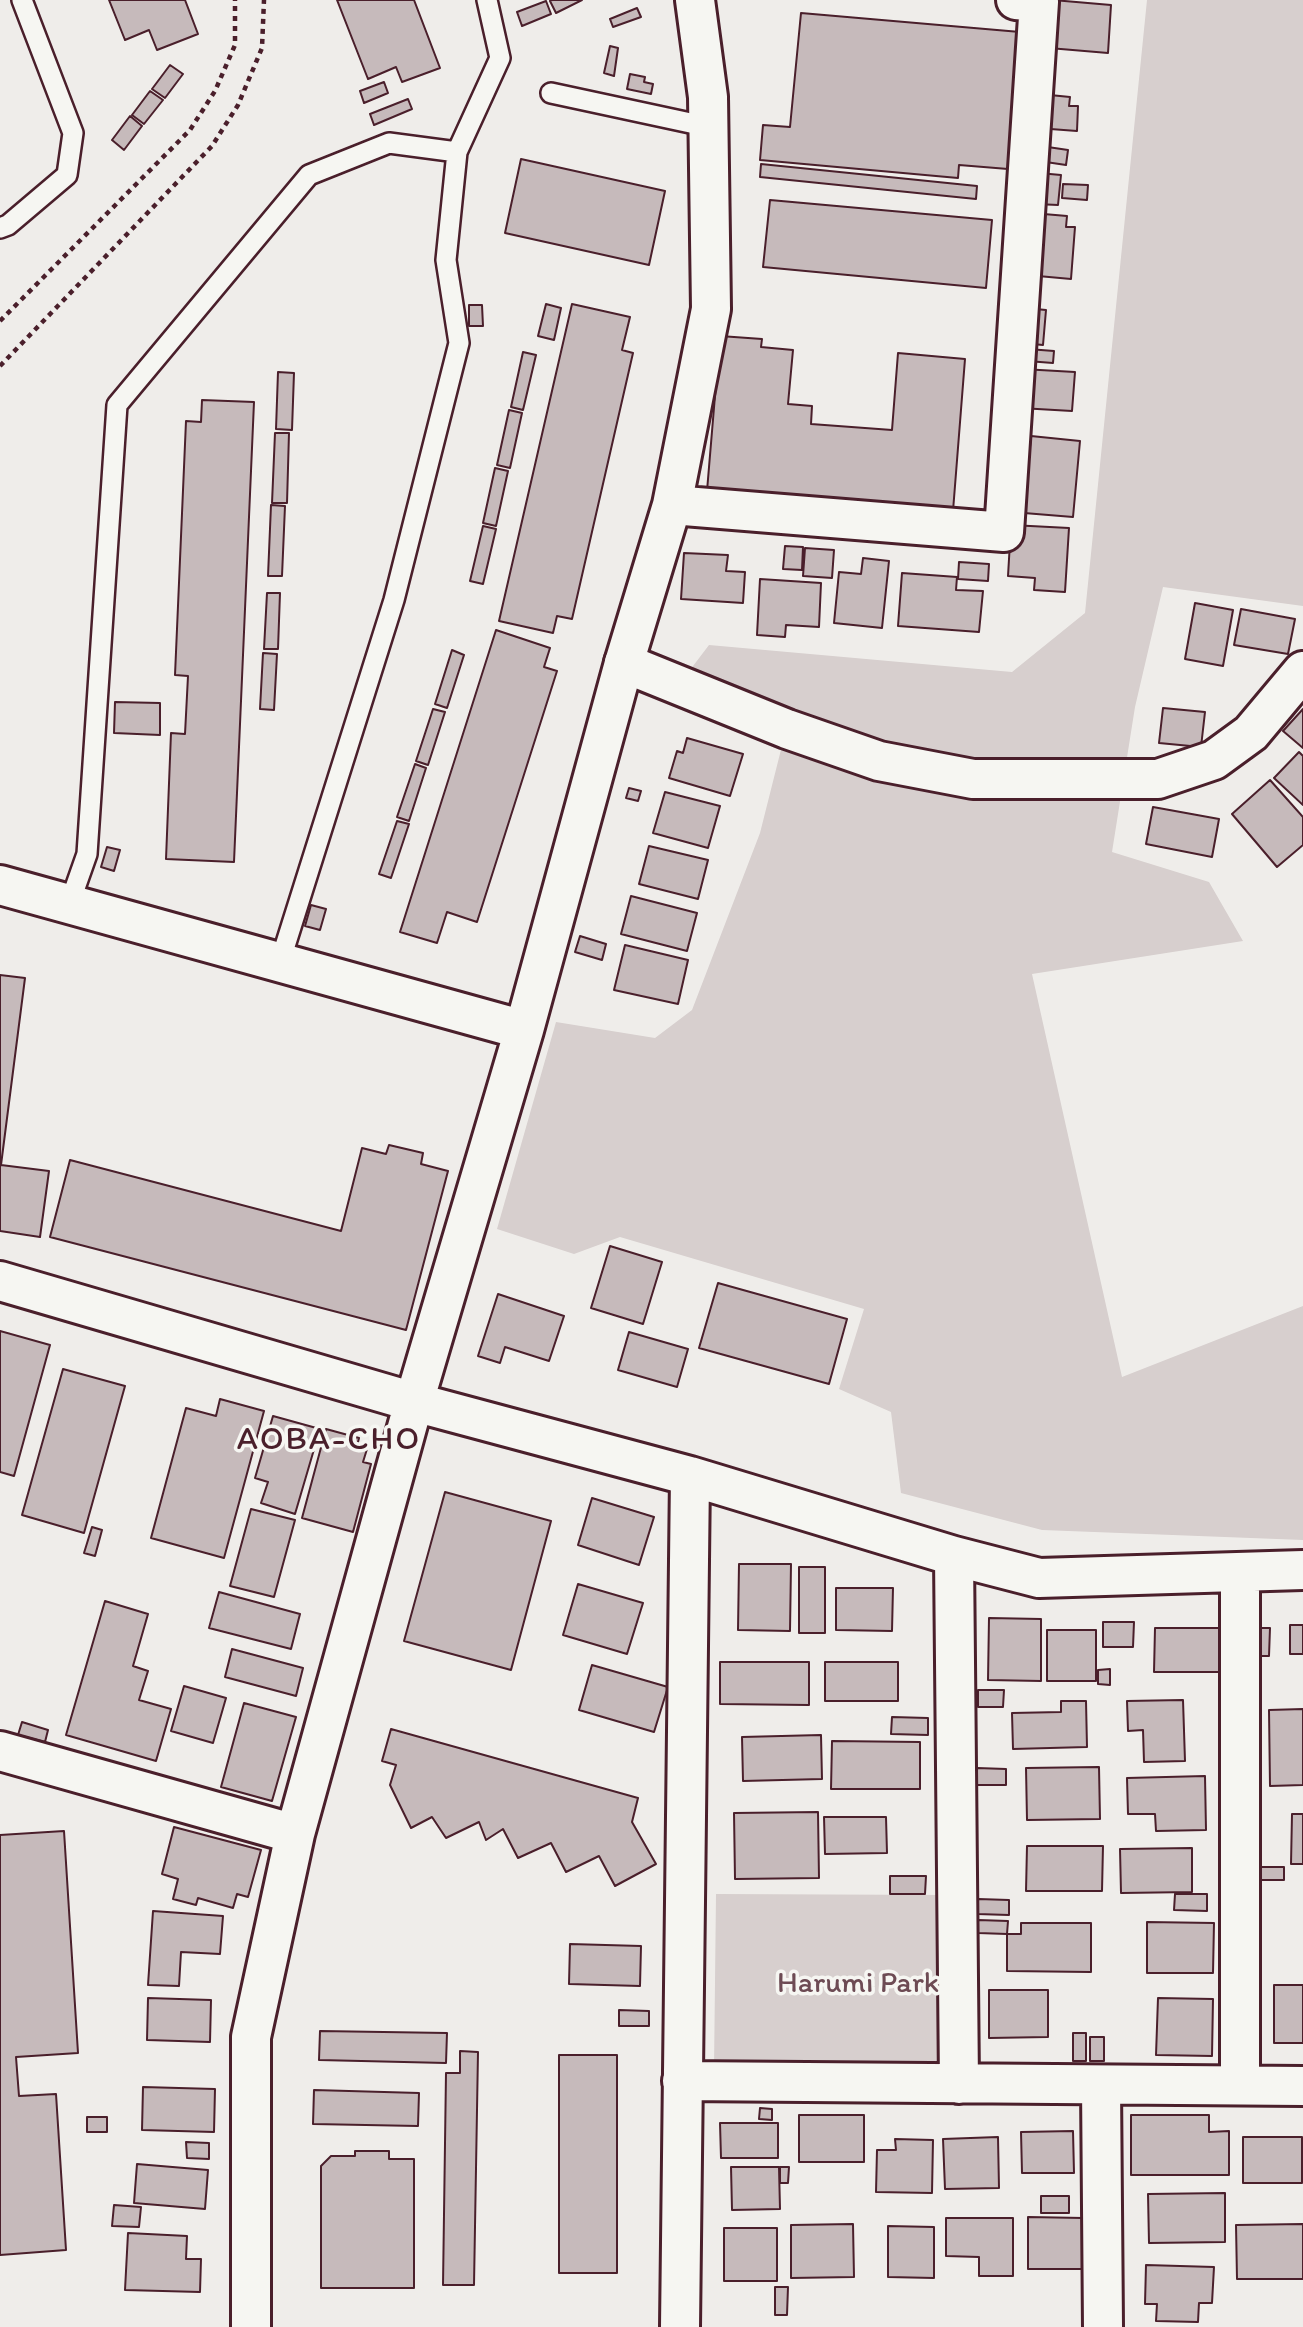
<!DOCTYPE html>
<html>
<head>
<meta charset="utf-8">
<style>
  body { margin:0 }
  canvas { display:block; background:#efedea }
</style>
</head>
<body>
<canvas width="1303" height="2327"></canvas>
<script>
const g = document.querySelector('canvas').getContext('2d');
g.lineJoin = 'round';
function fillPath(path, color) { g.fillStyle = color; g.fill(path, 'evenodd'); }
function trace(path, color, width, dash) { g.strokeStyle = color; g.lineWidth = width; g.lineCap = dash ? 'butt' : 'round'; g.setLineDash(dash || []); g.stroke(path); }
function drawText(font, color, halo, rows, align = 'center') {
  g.font = font + ' Itim,sans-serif'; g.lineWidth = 7; g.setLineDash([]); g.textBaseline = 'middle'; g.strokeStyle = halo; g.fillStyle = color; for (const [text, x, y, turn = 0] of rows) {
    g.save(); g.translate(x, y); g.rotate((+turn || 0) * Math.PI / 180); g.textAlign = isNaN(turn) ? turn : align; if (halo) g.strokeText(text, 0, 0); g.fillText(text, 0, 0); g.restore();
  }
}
const green = new Path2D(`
  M1147,0H1303V606L1163,587L1135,707L1112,852L1209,882L1243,941L1032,974L1122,1377L1303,1306V1540L1042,1530L901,1493L891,1412L839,1389L864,1309L620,1237L574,1254L497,1229L556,1022L655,1038L692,1010L760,833L791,710L690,670L709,645L1012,672L1085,613Z
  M716,1894L949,1895L952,2075L714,2069Z`);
const building = new Path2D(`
  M109,0H185L198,34L157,50L149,30L125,40Z
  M337,0H414L440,68L402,82L396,67L368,79Z
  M582,0L556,13L550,1L552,0Z
  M1053,0L1111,5L1108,53L1049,48Z
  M546,1L551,14L522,26L517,12Z
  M637,8L641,17L613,27L610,19Z
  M801,13L1020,32L1008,169L959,165L958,178L760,160L763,125L790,127Z
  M610,46L618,48L614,76L604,73Z
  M170,65L183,74L165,98L152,89Z
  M630,74L645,77L644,82L653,84L651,94L627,89Z
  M384,82L388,93L364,103L360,91Z
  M150,91L163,100L144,124L132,115Z
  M1050,95L1070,97L1069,106H1078L1077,131L1037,128Z
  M408,99L412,109L374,125L370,114Z
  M130,116L142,126L124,150L112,140Z
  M1041,146L1068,150L1066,165L1039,161Z
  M521,159L665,191L649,265L505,233Z
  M761,164L977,186L976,199L760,177Z
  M1039,173L1061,175L1058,205L1036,204Z
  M1063,184L1088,185L1087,200L1062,198Z
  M770,200L992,220L986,288L763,267Z
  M1032,213L1067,216L1066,227H1075L1071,279L1027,275Z
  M546,304L561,308L554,340L538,336Z
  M572,304L630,317L622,350L633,353L572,619L557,616L553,633L499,621Z
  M469,305H482L483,326H469Z
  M1025,308L1046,310L1043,345L1022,343Z
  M720,336L762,339L761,347L793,350L788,404L812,406L811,424L892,430L898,353L965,359L953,511L707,491Z
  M1028,349L1054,351L1053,363L1027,361Z
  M523,352L536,355L523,410L511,407Z
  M1022,369L1075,372L1072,411L1020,408Z
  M278,372L294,373L292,430L276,429Z
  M202,400L254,402L234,862L166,859L171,733L185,734L188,676L175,675L186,421L201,422Z
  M509,410L522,413L510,468L497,465Z
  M275,433H289L287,503H272Z
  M1031,436L1080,441L1073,517L1024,513Z
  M495,468L508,471L496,526L483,523Z
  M271,505L285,506L282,576H268Z
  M1011,525L1069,528L1065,592L1034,590L1035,578L1008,576Z
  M483,526L496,529L483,584L470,581Z
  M785,546L803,547L802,570L783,569Z
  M805,548L834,550L832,578L803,576Z
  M684,553L728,555L726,571L745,572L743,603L681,599Z
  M863,558L889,561L882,628L834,623L839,572L861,574Z
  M959,562L989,564L988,581L958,579Z
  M902,573L957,577L956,590L983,591L979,632L898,626Z
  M760,579L821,583L819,627L786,625L785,637L757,635Z
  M267,593H280L278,649H264Z
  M1195,603L1233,610L1223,666L1185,659Z
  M1241,609L1295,619L1288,654L1234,645Z
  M496,630L550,648L544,667L557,671L477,922L447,912L437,943L400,932Z
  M452,650L464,655L447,708L435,704Z
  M263,653L277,654L274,710L260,709Z
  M115,702L160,703V735L114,733Z
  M1163,708L1205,712L1201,747L1159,743Z
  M433,709L445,712L428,765L416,761Z
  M1303,709V748L1283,731Z
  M687,738L743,754L730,796L669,778L677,751L683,753Z
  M1299,752L1303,756V805L1274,778Z
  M415,764L426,768L409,821L397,817Z
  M1270,780L1303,817V845L1277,867L1232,814Z
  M629,788L641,791L638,801L626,798Z
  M665,792L720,806L708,848L653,833Z
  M1153,807L1219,819L1212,857L1146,844Z
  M397,821L409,824L391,878L379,874Z
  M649,846L708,860L698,899L639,884Z
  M107,847L120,850L114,871L101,867Z
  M631,896L697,913L687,951L621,934Z
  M311,905L326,909L320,930L305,926Z
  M580,936L606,944L602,960L575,952Z
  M625,945L688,960L678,1004L614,990Z
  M0,975L25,978L1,1165L49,1171L40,1237L0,1231Z
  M389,1145L423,1153L421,1164L448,1171L406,1330L50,1237L70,1160L341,1231L362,1148L386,1154Z
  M610,1246L662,1262L643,1324L591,1308Z
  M718,1283L847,1319L829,1384L699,1348Z
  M498,1294L564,1316L549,1361L505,1347L500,1363L478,1356Z
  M0,1331L50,1345L14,1476L0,1472Z
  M629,1332L688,1349L677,1387L618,1370Z
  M63,1369L125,1386L84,1533L22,1515Z
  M220,1399L264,1411L224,1558L151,1538L186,1408L216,1416Z
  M273,1416L320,1429L295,1514L261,1503L268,1482L255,1478Z
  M326,1429L359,1438L357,1446L367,1449L363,1462L371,1464L353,1532L302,1518Z
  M445,1492L551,1521L511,1670L404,1641Z
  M592,1498L654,1517L639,1565L578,1545Z
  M251,1509L295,1520L274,1597L230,1586Z
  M92,1527L102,1530L95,1556L84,1553Z
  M739,1564H791L790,1631L738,1630Z
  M799,1567H825V1633H799Z
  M578,1584L643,1603L627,1654L563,1635Z
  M836,1588H893L892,1631L836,1630Z
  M219,1592L300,1614L291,1649L209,1628Z
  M105,1601L148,1614L133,1666L148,1671L139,1700L171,1709L156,1761L66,1735Z
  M989,1618L1041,1619V1681L988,1680Z
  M1103,1622H1134L1133,1647H1103Z
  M1290,1625H1303V1654H1290Z
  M1155,1628H1220V1672H1154Z
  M1260,1628H1270L1269,1656H1259Z
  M1047,1630H1096V1681H1047Z
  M232,1649L303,1668L296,1696L225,1677Z
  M720,1662H809V1705L720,1704Z
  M825,1662H898V1701H825Z
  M592,1665L668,1687L654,1732L579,1710Z
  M1110,1669V1685L1098,1684V1670Z
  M184,1686L226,1698L213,1743L171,1731Z
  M978,1690H1004L1003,1707H978Z
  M1183,1700L1185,1761L1144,1762L1143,1730L1128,1731L1127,1701Z
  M1061,1701H1086L1087,1747L1013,1749L1012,1713L1061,1712Z
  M244,1703L296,1717L272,1801L221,1787Z
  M1303,1709V1785L1270,1786L1269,1710Z
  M892,1717L928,1718V1735L891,1734Z
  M22,1722L48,1730L45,1742L18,1735Z
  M391,1729L638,1798L632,1822L656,1864L615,1886L599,1856L566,1872L551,1843L518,1858L503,1829L486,1840L479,1822L446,1838L432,1817L411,1828L390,1785L396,1765L382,1761Z
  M821,1735L822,1779L743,1781L742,1737Z
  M832,1741L920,1742V1789H831Z
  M1099,1767L1100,1819L1027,1820L1026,1768Z
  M977,1768L1006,1769V1785H977Z
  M1205,1776L1206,1830L1156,1831L1155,1814H1128L1127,1778Z
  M818,1812L819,1878L735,1879L734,1813Z
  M1292,1814H1303V1864H1291Z
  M824,1817H886L887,1853L825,1854Z
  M174,1827L261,1850L248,1897L237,1894L233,1908L198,1898L196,1905L173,1899L178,1879L162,1874Z
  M64,1831L78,2053L16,2057L19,2096L56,2094L66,2250L0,2255V1835Z
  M1027,1846H1103L1102,1891H1026Z
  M1192,1848V1892L1121,1893L1120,1849Z
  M1258,1867H1284V1880H1258Z
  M890,1876H926L925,1894H890Z
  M1175,1894H1207V1911L1174,1910Z
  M978,1899L1009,1900V1915L977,1914Z
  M153,1911L223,1916L220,1954L181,1952L179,1986L148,1985Z
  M978,1920L1008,1921L1007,1934L978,1933Z
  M1147,1922L1214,1923L1213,1973H1147Z
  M1021,1923H1091V1972L1007,1971V1934H1021Z
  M570,1944L641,1946L640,1986L569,1984Z
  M1274,1985H1303V2043H1274Z
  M989,1990H1048V2037L989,2038Z
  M148,1998L211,2000L210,2042L147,2040Z
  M1158,1998L1213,1999L1212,2056L1156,2055Z
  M619,2010L649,2011V2026H619Z
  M320,2031L447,2033L446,2063L319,2060Z
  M1073,2033H1086V2061H1073Z
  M1090,2037H1104V2061H1090Z
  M460,2051L478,2052L474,2285H443L446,2073H460Z
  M559,2055H617V2273H559Z
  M143,2087L215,2089L214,2132L142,2130Z
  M314,2090L419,2093L418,2126L313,2124Z
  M760,2108L772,2109V2120L759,2119Z
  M799,2115H864V2162H799Z
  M1131,2115H1209V2132L1229,2131V2175H1131Z
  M87,2117H107V2132H87Z
  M720,2123H778V2158H721Z
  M1073,2131L1074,2173H1022L1021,2132Z
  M998,2137L999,2188L945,2189L943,2139Z
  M1243,2137H1302V2183H1243Z
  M895,2139L933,2140L932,2193L876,2192L877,2150H896Z
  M186,2142L209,2143V2159L187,2158Z
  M355,2151H389V2159H414V2288H321V2166L331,2156H355Z
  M137,2164L208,2170L205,2209L134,2203Z
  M731,2167H779L780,2209L732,2210Z
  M780,2167H789L788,2183H780Z
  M1225,2193V2242L1149,2243L1148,2194Z
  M1041,2196H1069V2213H1041Z
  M114,2205L141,2207L139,2227L112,2226Z
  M1028,2217L1083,2218V2269H1028Z
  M946,2218H1013V2276H979V2257L946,2256Z
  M853,2224L854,2277L791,2278V2225Z
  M1303,2224V2279H1237L1236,2225Z
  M888,2226L934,2227V2278L888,2277Z
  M724,2228H777V2281H724Z
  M128,2233L187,2236L186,2259H201L200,2292L125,2290Z
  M1146,2265L1214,2267L1212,2303H1199L1198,2322L1156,2321L1157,2304H1145Z
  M775,2287H788L787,2315H775Z`);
const path = new Path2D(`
  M0,321L190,130L215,91L235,45V0
  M0,366L212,146L238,105L262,48L264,0`);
const lane = new Path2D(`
  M551,93L709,127
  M0,228L8,225L67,175L73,133L22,0
  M69,905L87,854L117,405L309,175L389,143L457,152
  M280,962L394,600L459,343L446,260L457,152L500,58L487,0`);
const street = new Path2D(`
  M672,505L1004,532L1039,2L1016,0
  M0,885L524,1030
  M0,1281L414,1402L690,1476L954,1556L1039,1578L1303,1570
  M954,1556L959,2084
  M1240,1574V2085
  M0,1751L295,1834
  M682,2081L1303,2086
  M1101,2085L1103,2327
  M251,2327V2037L295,1834L414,1402L524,1030L624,663L672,505L711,309L708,97L695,0
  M680,2327L690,1476`);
const secondary = new Path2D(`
  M624,663L787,729L879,761L973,779H1158L1214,760L1251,733L1303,671`);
const parkNames = [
  ["Harumi Park",858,1984]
];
const quarterNames = [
  ["AOBA-CHO",329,1441]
];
fillPath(green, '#d7cfce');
fillPath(building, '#c6babb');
trace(building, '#4a1f2b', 2);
trace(lane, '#4a1f2b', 24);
trace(street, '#4a1f2b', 44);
trace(secondary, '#4a1f2b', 44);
trace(path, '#4a1f2b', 4.5, [5, 5]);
trace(lane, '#f6f6f2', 19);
trace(street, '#f6f6f2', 38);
trace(secondary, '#f6f6f2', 38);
drawText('30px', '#6d4b54', '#f6f6f2', parkNames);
g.letterSpacing = '2px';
drawText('33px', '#4a1f2b', '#f6f6f2', quarterNames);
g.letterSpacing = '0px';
</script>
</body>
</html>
